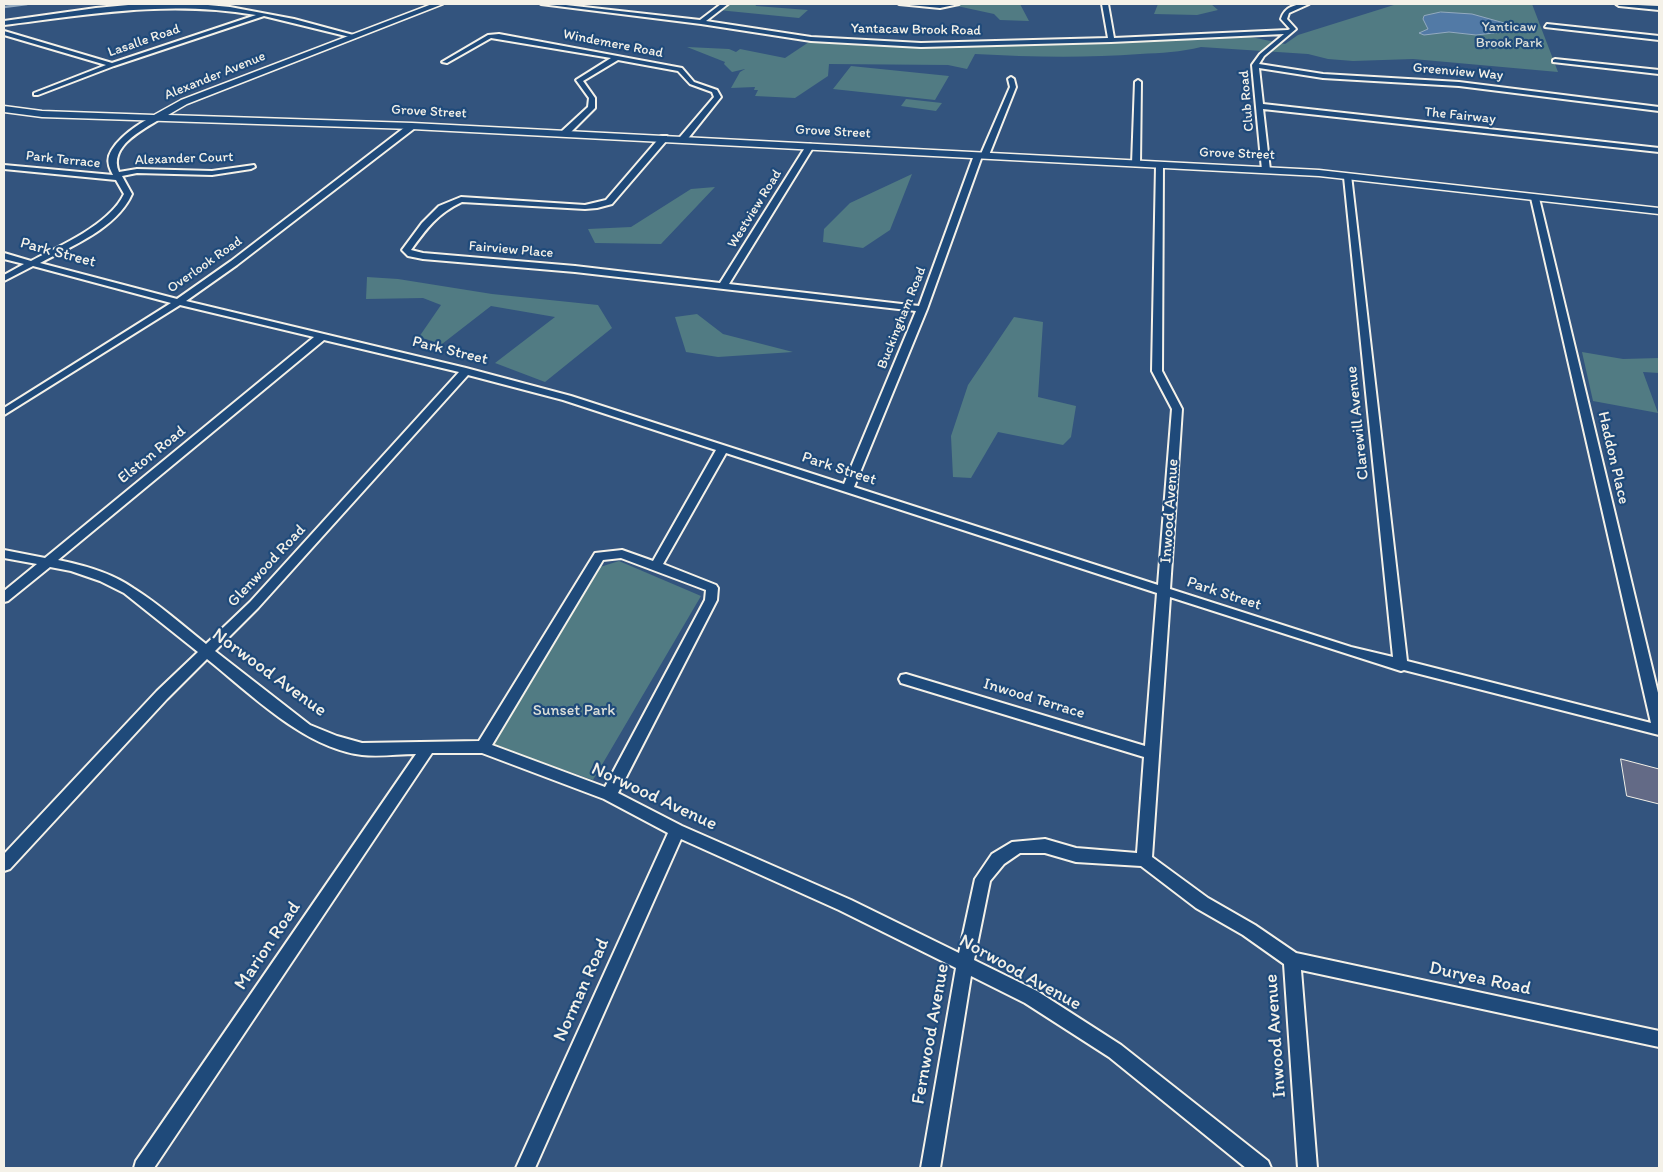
<!DOCTYPE html>
<html>
<head>
<meta charset="utf-8">
<style>
  body { margin:0 }
  #map { position:relative; width:1663px; height:1172px; overflow:hidden; background:#33547e; font-family:Itim,sans-serif }
  canvas { display:block }
  .frame { position:absolute; inset:0; border:5px solid #f4f1e8; pointer-events:none }
</style>
</head>
<body>
<div id="map">
<canvas width="1663" height="1172"></canvas>
<div class="frame"></div>
</div>
<script>
const g = document.querySelector('canvas').getContext('2d');
g.lineJoin = 'round';
function fillPath(path, color) { g.fillStyle = color; g.fill(path, 'evenodd'); }
function trace(path, color, width, dash) { g.strokeStyle = color; g.lineWidth = width; g.lineCap = dash ? 'butt' : 'round'; g.setLineDash(dash || []); g.stroke(path); }
function drawText(font, color, halo, rows, align = 'center') {
  g.font = font + ' Itim,sans-serif'; g.lineWidth = 4.5; g.setLineDash([]); g.textBaseline = 'middle'; g.strokeStyle = halo; g.fillStyle = color; for (const [text, x, y, turn = 0] of rows) {
    g.save(); g.translate(x, y); g.rotate((+turn || 0) * Math.PI / 180); g.textAlign = isNaN(turn) ? turn : align; if (halo) g.strokeText(text, 0, 0); g.fillText(text, 0, 0); g.restore();
  }
}
const green = new Path2D(`
  M729,4H755L756,6L808,10L799,18L718,10Z
  M964,4H1020L1029,21L1000,20L994,14L957,6Z
  M1158,4H1211L1218,10L1197,15L1154,14Z
  M1397,4H1532L1558,72L1413,59L1353,61L1328,59L1308,54L1201,47C1181,52 1161,53 1140,54C1085,58 1030,57 975,54L967,69L948,65L829,64L828,76L795,98L755,96L758,90H754L755,87L731,88L740,72L745,69L732,72L724,64L725,62L687,47L729,49L736,52L740,49L785,58L812,40L868,46L934,47L1251,37L1285,44L1298,35Z
  M851,66L949,76L935,100L833,89Z
  M906,99L942,103L936,111L901,106Z
  M912,174L890,230L863,248L823,242L824,229L850,203Z
  M715,187L661,244L595,243L588,229L631,227L691,189Z
  M367,277L398,279L492,294L598,305L612,328L545,382L495,363L555,317L491,306L442,344L419,337L441,305L423,298L366,299Z
  M697,314L723,334L793,352L718,357L686,352L675,317Z
  M1014,317L1043,322L1038,397L1076,406L1071,437L1063,445L998,432L971,478L953,477L951,436L968,385Z
  M1582,352L1623,359L1659,358V373L1643,372L1658,413L1593,401Z
  M619,561L701,596L593,780L493,745L600,567Z`);
const water = new Path2D(`
  M1441,12L1472,14L1515,26L1502,32L1476,35L1449,32L1424,35L1419,33L1428,29L1423,19L1424,16Z`);
const stream = new Path2D(`
  M4,7L27,4`);
const building = new Path2D(`
  M1621,759L1659,769V804L1627,796Z`);
const street = new Path2D(`
  M139,4H197L230,7L294,19L357,36L354,38L264,16L114,66L38,95H34V93L106,65L4,35V31L112,63L256,15C167,0 92,14 4,25V21L96,8Z
  M541,4H557L700,20L721,4H728L706,21L811,37L921,43L1108,38L1102,4H1108L1114,38L1288,30L1290,29L1281,19C1285,6 1296,4 1309,4L1289,13L1287,19L1296,29L1264,56L1259,64L1323,74L1459,82L1659,107V111L1459,86L1323,78L1259,68L1263,104L1659,148V152L1263,109L1270,170L1266,172L1262,170L1252,65L1260,54L1284,34L1111,42L921,47L811,41L701,24Z
  M899,4H959L940,8Z
  M1616,4L1659,6V10L1619,6Z
  M1547,24L1659,36V40L1545,27Z
  M499,34L682,68L694,82L717,90L721,97L686,141H680V137L714,97L712,92L690,84L678,71L618,60L583,81L595,98V108L568,135H562V131L588,107L589,98L576,80L611,58L491,38L447,63L442,62L488,35Z
  M1555,59L1659,70V74L1553,62V60Z
  M1011,77L1014,79L1016,87L989,155L985,157L982,156L927,309L854,487L1158,585L1172,409L1152,371L1156,166L1163,164L1162,371L1182,409L1170,589L1351,647L1393,657L1344,177L1351,175L1407,661L1651,723L1531,198L1535,196L1539,198L1659,697V735L1404,670L1401,671L1170,597L1152,857L1208,898L1255,925L1296,953L1659,1031V1047L1301,970L1317,1168H1298L1284,964L1243,935L1196,908L1141,866L1076,862L1045,853H1020L1004,864L990,881L974,960L1037,991L1121,1045L1268,1161L1271,1168H1246L1109,1057L1025,1003L971,976L940,1168H921L956,968L839,910L681,839L535,1168H516L668,833L604,799L482,753H432L154,1168H134L136,1161L416,754C399,754 380,757 362,755C304,748 251,694 207,659L167,699L10,869L4,871V854L157,691L198,652L124,593L100,581L71,571L50,567L8,601L4,602V591L37,564L4,558V550L45,558L314,337L180,305L4,415V408L171,303L33,266L4,281V275L24,264L4,259V253L31,261C60,246 110,224 124,194L116,180L4,169V165L113,175C110,169 107,163 109,156C115,139 141,121 157,115H160V119C142,130 108,147 119,172L137,169L212,171L254,165L255,167L251,169L212,175L137,173L122,176L132,194C117,228 72,246 40,263L177,299L231,261L409,124H415V128L237,265L186,301L466,368L571,396L844,484L916,311L575,272L423,259L408,256L402,250L422,223L439,206L461,197L585,205L606,200L661,136H667V140L612,204L597,208L585,209L462,202C437,214 427,228 411,250L423,253L575,266L720,283L806,146L810,144L814,146L729,284L919,306L974,155L978,153L981,154L1010,87L1008,79ZM324,340L459,372L250,602L206,644C182,625 159,604 133,588C112,573 83,565 58,560ZM468,375L563,400L716,450L653,561L622,550L595,553L479,741L362,743L337,736L310,725L215,651L258,608ZM726,453L1157,593L1145,746L906,674L901,675L899,679L901,683L1144,757L1137,853L1076,848L1045,839L1012,842L992,854L975,879L959,953L851,900L682,826L618,793L717,600L718,588L716,585L663,564ZM621,558L706,590L705,600L605,787L492,745L603,560Z
  M1138,80L1141,82L1140,164L1136,166L1132,164L1135,82Z`);
const secondary = new Path2D(`
  M432,4H443L187,104L168,115L412,123L1319,170L1659,208V214L1319,176L412,129L42,117L4,112V106L42,111L154,115L181,100Z`);
const farParknames = [
  ["Yanticaw",1509,27],
  ["Brook Park",1509,43]
];
const farStreetnames = [
  ["Yantacaw Brook Road",916,30,1],
  ["Lasalle Road",144,41,-19],
  ["Windemere Road",613,44,11],
  ["Greenview Way",1458,72,5],
  ["Alexander Avenue",215,76,-22],
  ["Club Road",1247,101,-95],
  ["Grove Street",429,112,3],
  ["The Fairway",1460,116,6],
  ["Grove Street",833,132,3],
  ["Grove Street",1237,154,2],
  ["Alexander Court",184,159,-2],
  ["Park Terrace",63,160,6],
  ["Westview Road",755,209,-58],
  ["Fairview Place",511,250,5],
  ["Overlook Road",205,265,-35],
  ["Buckingham Road",902,318,-68]
];
const streetNames = [
  ["Park Street",58,253,15],
  ["Park Street",450,351,14],
  ["Clarewill Avenue",1358,423,-96],
  ["Elston Road",152,455,-39],
  ["Haddon Place",1613,458,77],
  ["Park Street",839,469,18],
  ["Inwood Avenue",1170,511,-86],
  ["Glenwood Road",267,566,-47],
  ["Park Street",1224,594,18],
  ["Inwood Terrace",1034,699,17]
];
const parkNames = [
  ["Sunset Park",574,711]
];
const nearStreetnames = [
  ["Norwood Avenue",269,673,36],
  ["Norwood Avenue",654,797,25],
  ["Marion Road",268,946,-56],
  ["Norwood Avenue",1020,973,29],
  ["Duryea Road",1480,979,12],
  ["Norman Road",582,990,-66],
  ["Fernwood Avenue",931,1034,-80],
  ["Inwood Avenue",1276,1036,-94]
];
fillPath(green, '#517b83');
fillPath(water, '#527aa6');
trace(water, '#93aac0', 1);
trace(stream, '#93aac0', 2.5);
fillPath(building, '#636a86');
trace(building, '#f4f1e8', 1);
trace(street, '#f4f1e8', 4);
trace(secondary, '#f4f1e8', 3);
fillPath(street, '#1f4a7a');
fillPath(secondary, '#1f4a7a');
drawText('14px', '#dcdfd9', '#1f4a7a', farParknames);
drawText('14px', '#f4f1e8', '#1f4a7a', farStreetnames);
drawText('16px', '#f4f1e8', '#1f4a7a', streetNames);
drawText('16px', '#dcdfd9', '#1f4a7a', parkNames);
drawText('19px', '#f4f1e8', '#1f4a7a', nearStreetnames);
</script>
</body>
</html>
